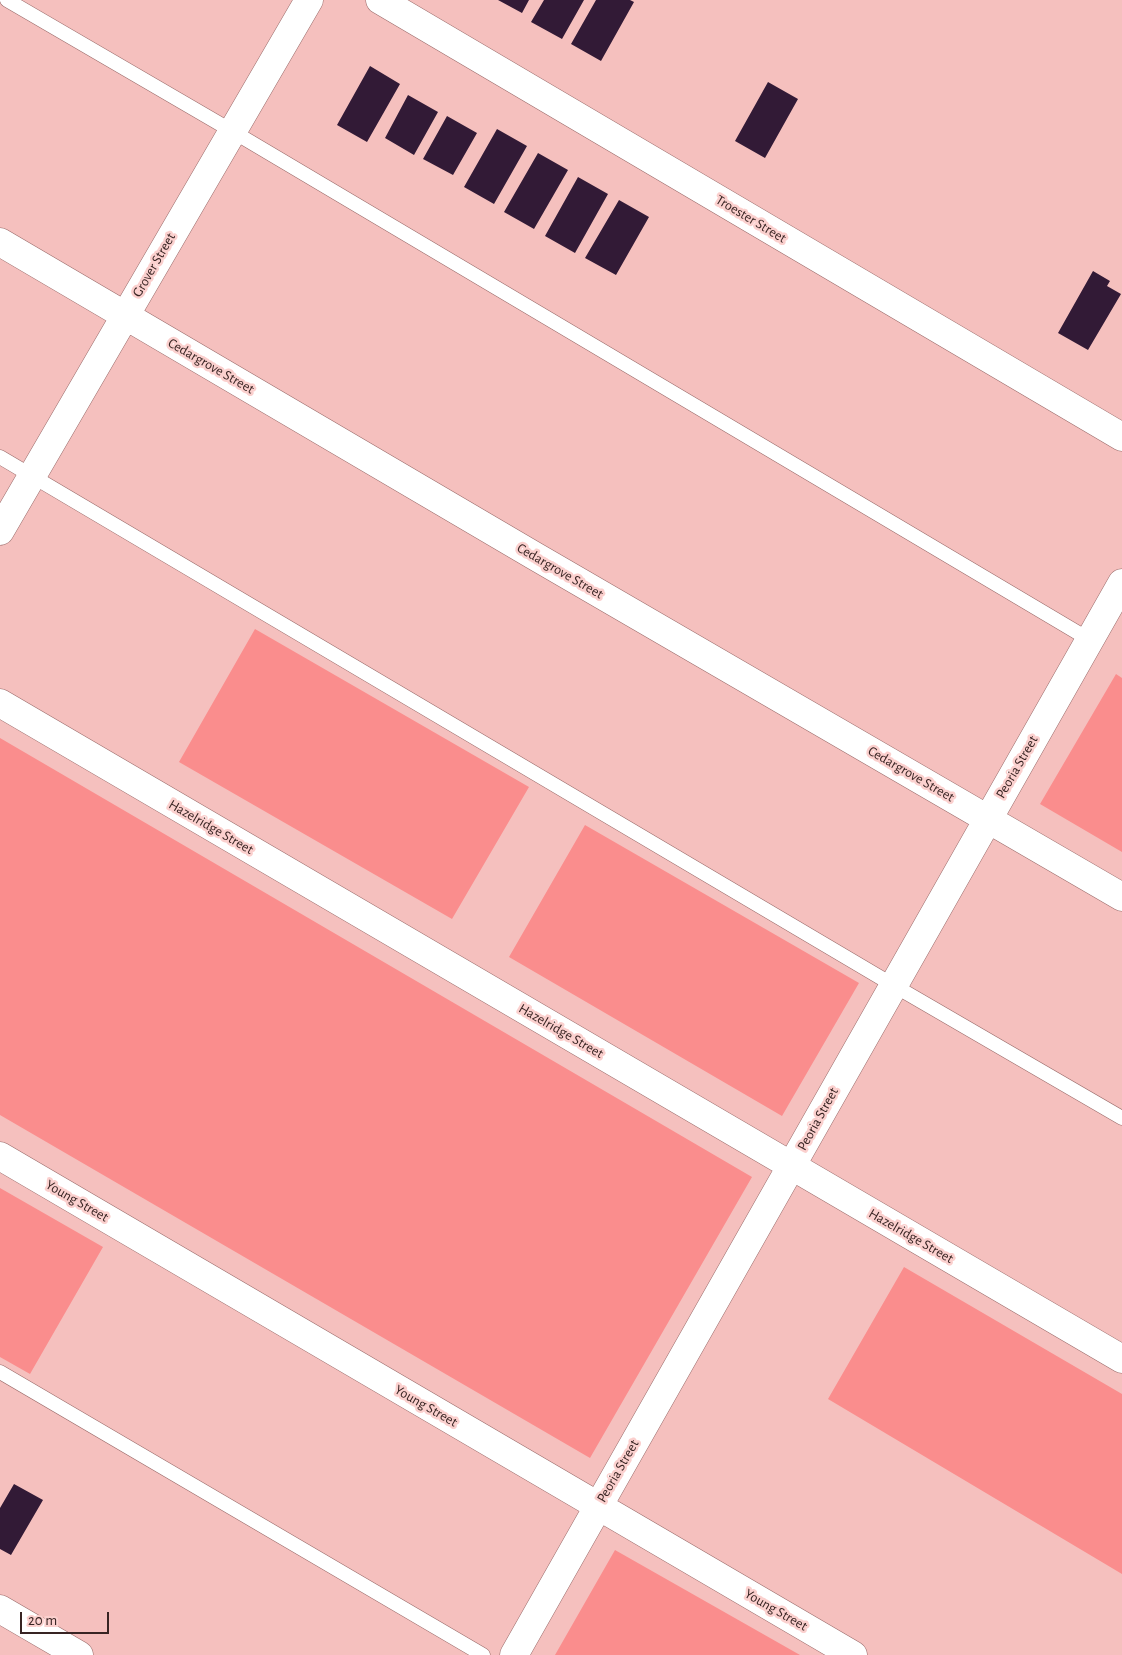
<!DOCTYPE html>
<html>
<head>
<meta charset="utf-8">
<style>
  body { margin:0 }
  #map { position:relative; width:1122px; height:1655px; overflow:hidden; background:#f5c0be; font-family:"Alegreya Sans",sans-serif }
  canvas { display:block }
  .scale { position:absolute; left:20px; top:1612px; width:89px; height:22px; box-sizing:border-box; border:2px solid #382423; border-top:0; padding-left:6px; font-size:15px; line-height:18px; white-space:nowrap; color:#382423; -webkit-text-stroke:4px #fbd0ce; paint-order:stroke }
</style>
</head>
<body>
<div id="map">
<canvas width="1122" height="1655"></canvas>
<div class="scale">20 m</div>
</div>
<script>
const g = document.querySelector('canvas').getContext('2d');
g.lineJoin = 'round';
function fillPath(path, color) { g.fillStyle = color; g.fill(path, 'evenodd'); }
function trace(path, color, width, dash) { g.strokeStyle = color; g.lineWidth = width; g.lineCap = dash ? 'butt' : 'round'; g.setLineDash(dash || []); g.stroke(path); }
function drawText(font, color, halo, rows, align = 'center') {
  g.font = font + ' "Alegreya Sans",sans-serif'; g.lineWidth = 5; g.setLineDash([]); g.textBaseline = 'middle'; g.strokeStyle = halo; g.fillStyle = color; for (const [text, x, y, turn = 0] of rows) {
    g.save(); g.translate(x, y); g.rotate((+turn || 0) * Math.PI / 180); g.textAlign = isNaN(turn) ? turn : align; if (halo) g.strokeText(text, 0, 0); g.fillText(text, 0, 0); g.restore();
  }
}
const green = new Path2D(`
  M255,629L529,787L452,919L179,762Z
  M1116,674L1122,678V852L1040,804Z
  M0,738L752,1177L590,1458L0,1115Z
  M585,825L859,983L782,1116L509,957Z
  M0,1188L103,1247L30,1374L0,1357Z
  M904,1267L1122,1394V1574L828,1399Z
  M615,1550L800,1655H555Z`);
const building = new Path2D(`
  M498,0H529L522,13Z
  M544,0H584L562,39L531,22Z
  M596,0H630L634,2L601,61L571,44Z
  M370,66L400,84L367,142L337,125Z
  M768,82L798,99L765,158L735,141Z
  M408,95L438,112L414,155L385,138Z
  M447,116L477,133L453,175L423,159Z
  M497,129L527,146L494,204L464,187Z
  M538,153L568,170L534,229L504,212Z
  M578,177L608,194L575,253L545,236Z
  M619,200L649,217L616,275L585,258Z
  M1093,271L1110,281L1107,286L1121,294L1088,350L1058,333Z
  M14,1484L43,1500L11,1555L0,1549V1508Z`);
const service = new Path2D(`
  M7,0L232,131L1090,640
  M0,457L893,985L1122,1118
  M0,1372L483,1655`);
const minor = new Path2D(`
  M380,0L1122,437
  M0,242L533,555L1122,897
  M0,531L309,0
  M0,703L1122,1359
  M0,1156L853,1655
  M0,1609L79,1655
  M514,1655L1122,583`);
const streetNames = [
  ["Troester Street",751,219,31],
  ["Grover Street",154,265,-60],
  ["Cedargrove Street",211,366,30],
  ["Cedargrove Street",560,571,30],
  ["Peoria Street",1017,767,-60],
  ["Cedargrove Street",911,774,30],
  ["Hazelridge Street",211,827,30],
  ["Hazelridge Street",561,1031,30],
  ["Peoria Street",818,1119,-61],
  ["Young Street",77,1201,30],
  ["Hazelridge Street",911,1236,30],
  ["Young Street",426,1406,30],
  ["Peoria Street",618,1471,-60],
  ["Young Street",776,1610,30]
];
fillPath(green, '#fa8d8d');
fillPath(building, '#321a36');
trace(service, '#9a6b6a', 15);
trace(minor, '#9a6b6a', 29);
trace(service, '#fff', 14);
trace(minor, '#fff', 28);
drawText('14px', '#382423', '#fbd0ce', streetNames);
</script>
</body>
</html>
